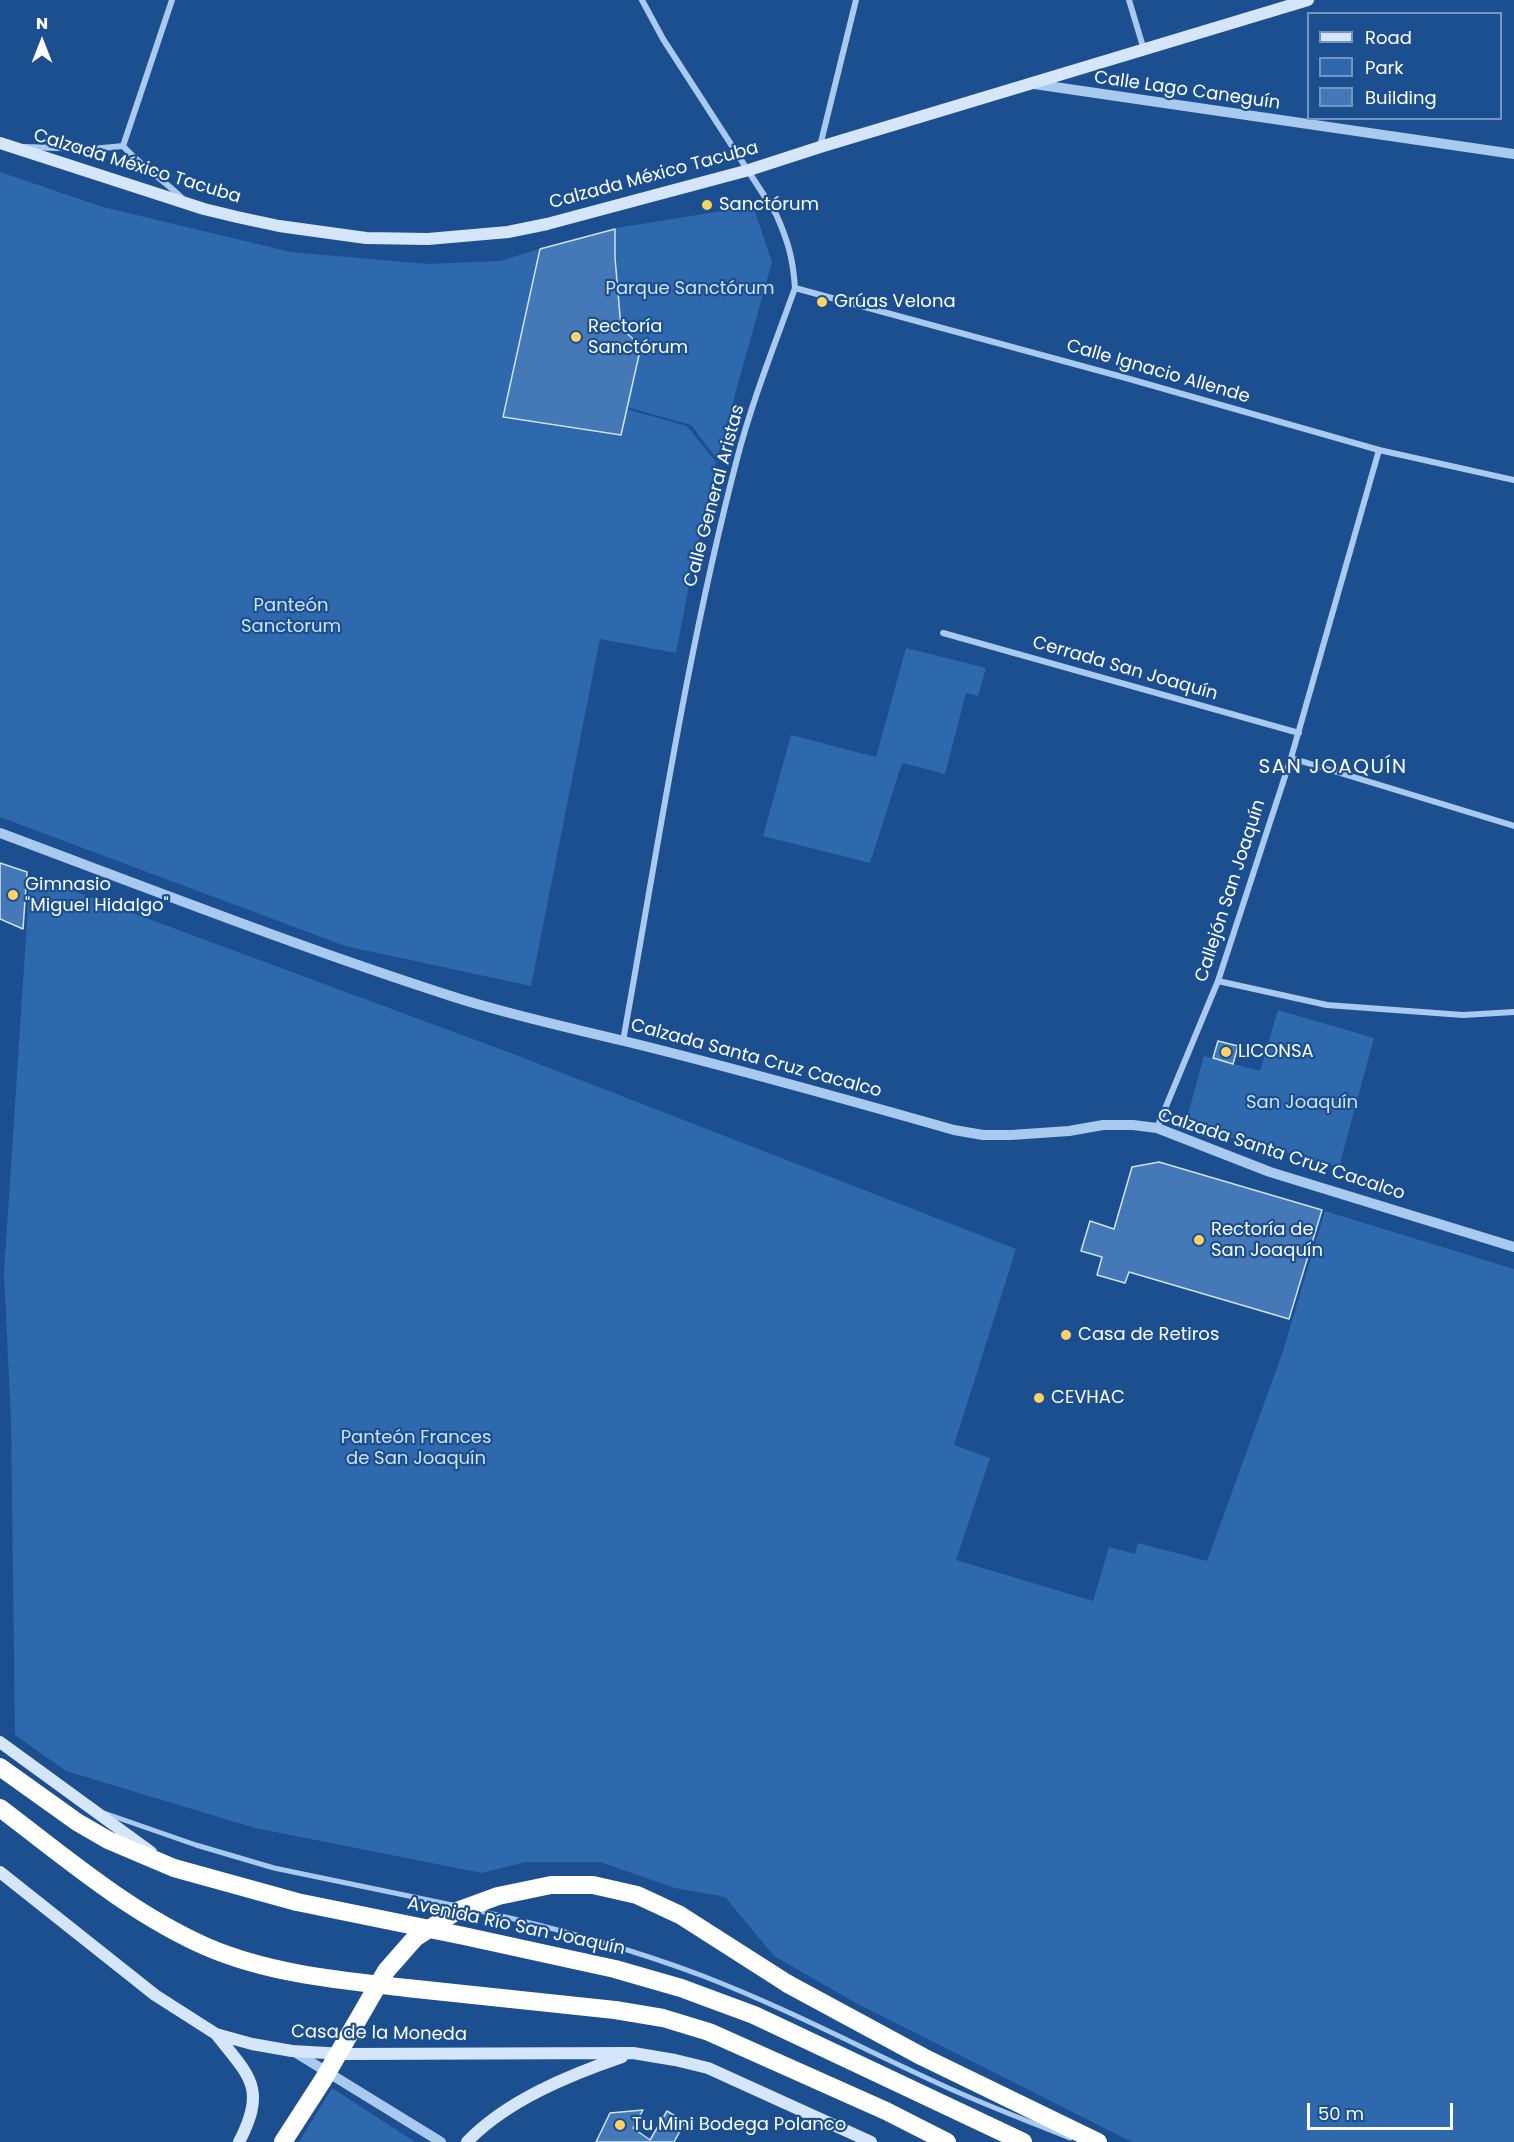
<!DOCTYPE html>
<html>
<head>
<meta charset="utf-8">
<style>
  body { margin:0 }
  #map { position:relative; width:1514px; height:2142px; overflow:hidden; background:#1b4f8f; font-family:Poppins,sans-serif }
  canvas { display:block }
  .legend { position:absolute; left:1307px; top:12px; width:195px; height:108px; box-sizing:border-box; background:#1b4f8f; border:2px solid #7695bc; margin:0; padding:8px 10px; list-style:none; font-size:18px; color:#fff }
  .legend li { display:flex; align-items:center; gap:12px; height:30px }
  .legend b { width:30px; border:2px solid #7695bc }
  .north { position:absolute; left:12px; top:12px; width:60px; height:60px; -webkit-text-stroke:4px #1b4f8f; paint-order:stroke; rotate:0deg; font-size:16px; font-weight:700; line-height:24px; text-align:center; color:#fff }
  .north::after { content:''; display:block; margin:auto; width:21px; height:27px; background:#fff; clip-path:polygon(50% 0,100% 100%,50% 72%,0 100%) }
  .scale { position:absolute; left:1307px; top:2103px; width:146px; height:27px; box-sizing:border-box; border:3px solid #fff; border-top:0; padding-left:8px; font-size:18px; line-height:21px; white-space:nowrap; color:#fff; -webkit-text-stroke:4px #1b4f8f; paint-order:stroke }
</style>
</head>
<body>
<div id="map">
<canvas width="1514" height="2142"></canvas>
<ul class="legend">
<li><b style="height:8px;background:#d6e6fa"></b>Road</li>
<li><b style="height:16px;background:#2e69ad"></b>Park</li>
<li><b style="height:16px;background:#4478b7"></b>Building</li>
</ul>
<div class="north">N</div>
<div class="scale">50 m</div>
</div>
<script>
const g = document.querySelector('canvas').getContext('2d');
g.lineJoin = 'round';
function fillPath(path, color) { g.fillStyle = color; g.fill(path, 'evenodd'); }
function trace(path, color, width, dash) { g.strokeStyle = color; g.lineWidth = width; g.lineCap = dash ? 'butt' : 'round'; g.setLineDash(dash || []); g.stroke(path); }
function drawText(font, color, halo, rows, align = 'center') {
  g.font = font + ' Poppins,sans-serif'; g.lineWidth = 4.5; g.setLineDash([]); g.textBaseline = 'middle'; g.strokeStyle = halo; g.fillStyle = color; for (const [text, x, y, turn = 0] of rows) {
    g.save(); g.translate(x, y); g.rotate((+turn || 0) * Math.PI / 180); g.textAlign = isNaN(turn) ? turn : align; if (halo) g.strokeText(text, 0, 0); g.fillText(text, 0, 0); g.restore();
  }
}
const green = new Path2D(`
  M0,172L103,207L291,252L427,264L500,261L539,249L502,418L621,436L626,409L687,426L716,462L691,575L676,653L600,639L531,986L345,946L0,817Z
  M753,206L772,262L717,459L691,425L627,407L641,345L621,327L616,257V228Z
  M906,648L986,668L978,696L966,693L945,774L902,763L870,863L763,836L791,735L876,757Z
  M30,875L516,1055L1016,1249L954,1445L990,1458L956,1560L1093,1601L1109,1547L1135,1554L1138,1543L1207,1561L1282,1354L1325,1211L1514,1269V2142H1132L856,2003L774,1956L725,1897L675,1888L600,1862H526L482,1873L255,1828L66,1771L15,1735L11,1421L4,1273Z
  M1278,1010L1374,1038L1339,1167L1185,1125L1204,1056L1260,1071Z
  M332,2088L415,2142H299Z`);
const building = new Path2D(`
  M615,229V257L621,328L641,346L621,435L503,417L540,249Z
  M0,863L27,872L23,929L0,919Z
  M1218,1041L1238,1046L1233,1064L1213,1058Z
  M1159,1162L1322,1210L1289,1319L1129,1272L1125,1283L1097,1275L1102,1257L1081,1251L1090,1221L1114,1229L1132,1167Z
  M643,2110L633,2128L650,2140L667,2111L685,2122L674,2142H596L610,2113Z`);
const pedestrian = new Path2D(`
  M104,1813L196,1845L274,1868L457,1906
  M475,1910C552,1927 629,1948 703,1976C786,2008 863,2049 944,2086C985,2105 1028,2121 1070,2138`);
const minor = new Path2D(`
  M1129,0L1144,50
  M123,146L172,0
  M123,146C141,166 164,180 183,199
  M820,146L856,0
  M25,147L92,149L123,146
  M795,288L1126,378L1379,450L1514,480
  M943,633L1299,733
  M1291,758L1514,826
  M1218,981L1327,1005L1463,1015L1514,1012
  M623,1041C658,847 687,651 737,459C752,401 775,344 795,288C793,258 788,241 776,214L663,39L642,0
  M1157,1128L1218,981L1291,758L1379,450`);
const tertiary = new Path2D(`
  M1034,84L1514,154
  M0,833C150,889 301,948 454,997C510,1015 567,1027 624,1041C735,1068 845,1099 954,1130L983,1135H1011L1069,1131L1103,1125H1133L1157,1128L1270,1172L1514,1247
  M293,2051L441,2142`);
const secondary = new Path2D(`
  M0,143L204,209L237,217L279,226L366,238L428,239L508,232L547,224L749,170L820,147L1308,0
  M0,1742L151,1852
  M0,1872L155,1995L216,2034L252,2044L292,2051L344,2054L633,2053L675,2060L708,2068L871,2142
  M216,2034C250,2077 267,2088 239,2142
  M467,2142C506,2101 569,2075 622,2057`);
const motorway = new Path2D(`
  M0,1767L77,1822L108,1840L174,1868L297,1902L464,1936L615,1969L681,1988L754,2015L1023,2142
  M0,1808C66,1858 130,1913 207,1947C270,1974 339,1980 407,1988C476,1995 546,2003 615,2010L663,2018L709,2032L886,2111L947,2142
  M788,1984L923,2057L1098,2142`);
const motorwayBridge = new Path2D(`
  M283,2142L323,2080L386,1971L415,1938L457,1911L498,1896L551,1885H593L637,1895L680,1915L788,1984`);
const markers = [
  [707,205,6,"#ffd166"],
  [822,302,6,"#ffd166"],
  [576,337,6,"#ffd166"],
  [13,895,6,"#ffd166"],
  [1226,1052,6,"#ffd166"],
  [1199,1240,6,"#ffd166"],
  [1066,1335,6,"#ffd166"],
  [1039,1398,6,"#ffd166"],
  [620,2125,6,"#ffd166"]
];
const streetNames = [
  ["Calle Lago Caneguín",1187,91,8],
  ["Calzada México Tacuba",137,167,17],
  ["Calzada México Tacuba",654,176,-15],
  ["Calle Ignacio Allende",1158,372,16],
  ["Calle General Aristas",715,496,-75],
  ["Cerrada San Joaquín",1125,669,16],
  ["Callejón San Joaquín",1231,891,-72],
  ["Calzada Santa Cruz Cacalco",756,1059,15],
  ["Calzada Santa Cruz Cacalco",1281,1155,18],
  ["Avenida Río San Joaquín",516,1927,12],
  ["Casa de la Moneda",379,2034,1]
];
const poiNames = [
  ["Sanctórum",719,205],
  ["Grúas Velona",834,302],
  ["Rectoría",588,327],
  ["Sanctórum",588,348],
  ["Gimnasio",25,885],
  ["\"Miguel Hidalgo\"",25,906],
  ["LICONSA",1238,1052],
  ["Rectoría de",1211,1230],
  ["San Joaquín",1211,1251],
  ["Casa de Retiros",1078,1335],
  ["CEVHAC",1051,1398],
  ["Tu Mini Bodega Polanco",632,2125]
];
const parkNames = [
  ["Parque Sanctórum",690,289],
  ["Panteón",291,606],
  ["Sanctorum",291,627],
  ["San Joaquín",1302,1103],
  ["Panteón Frances",416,1438],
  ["de San Joaquín",416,1459]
];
const neighbourhoodNames = [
  ["SAN JOAQUÍN",1333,768]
];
fillPath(green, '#2e69ad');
fillPath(building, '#4478b7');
trace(building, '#cfe3fa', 1.5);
trace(pedestrian, '#a9c9ee', 5);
trace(minor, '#a9c9ee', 6);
trace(tertiary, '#a9c9ee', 10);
trace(secondary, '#d6e6fa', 12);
trace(motorway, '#fff', 18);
trace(motorwayBridge, '#fff', 18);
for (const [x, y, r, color] of markers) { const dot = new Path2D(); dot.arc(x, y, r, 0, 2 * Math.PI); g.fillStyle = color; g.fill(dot); trace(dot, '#1b4f8f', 2); }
drawText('18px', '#fff', '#1b4f8f', streetNames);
drawText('18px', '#fff', '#1b4f8f', poiNames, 'left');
drawText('18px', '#cfe3fa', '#1b4f8f', parkNames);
g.letterSpacing = '1.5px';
drawText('20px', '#fff', '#1b4f8f', neighbourhoodNames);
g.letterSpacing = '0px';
</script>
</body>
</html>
